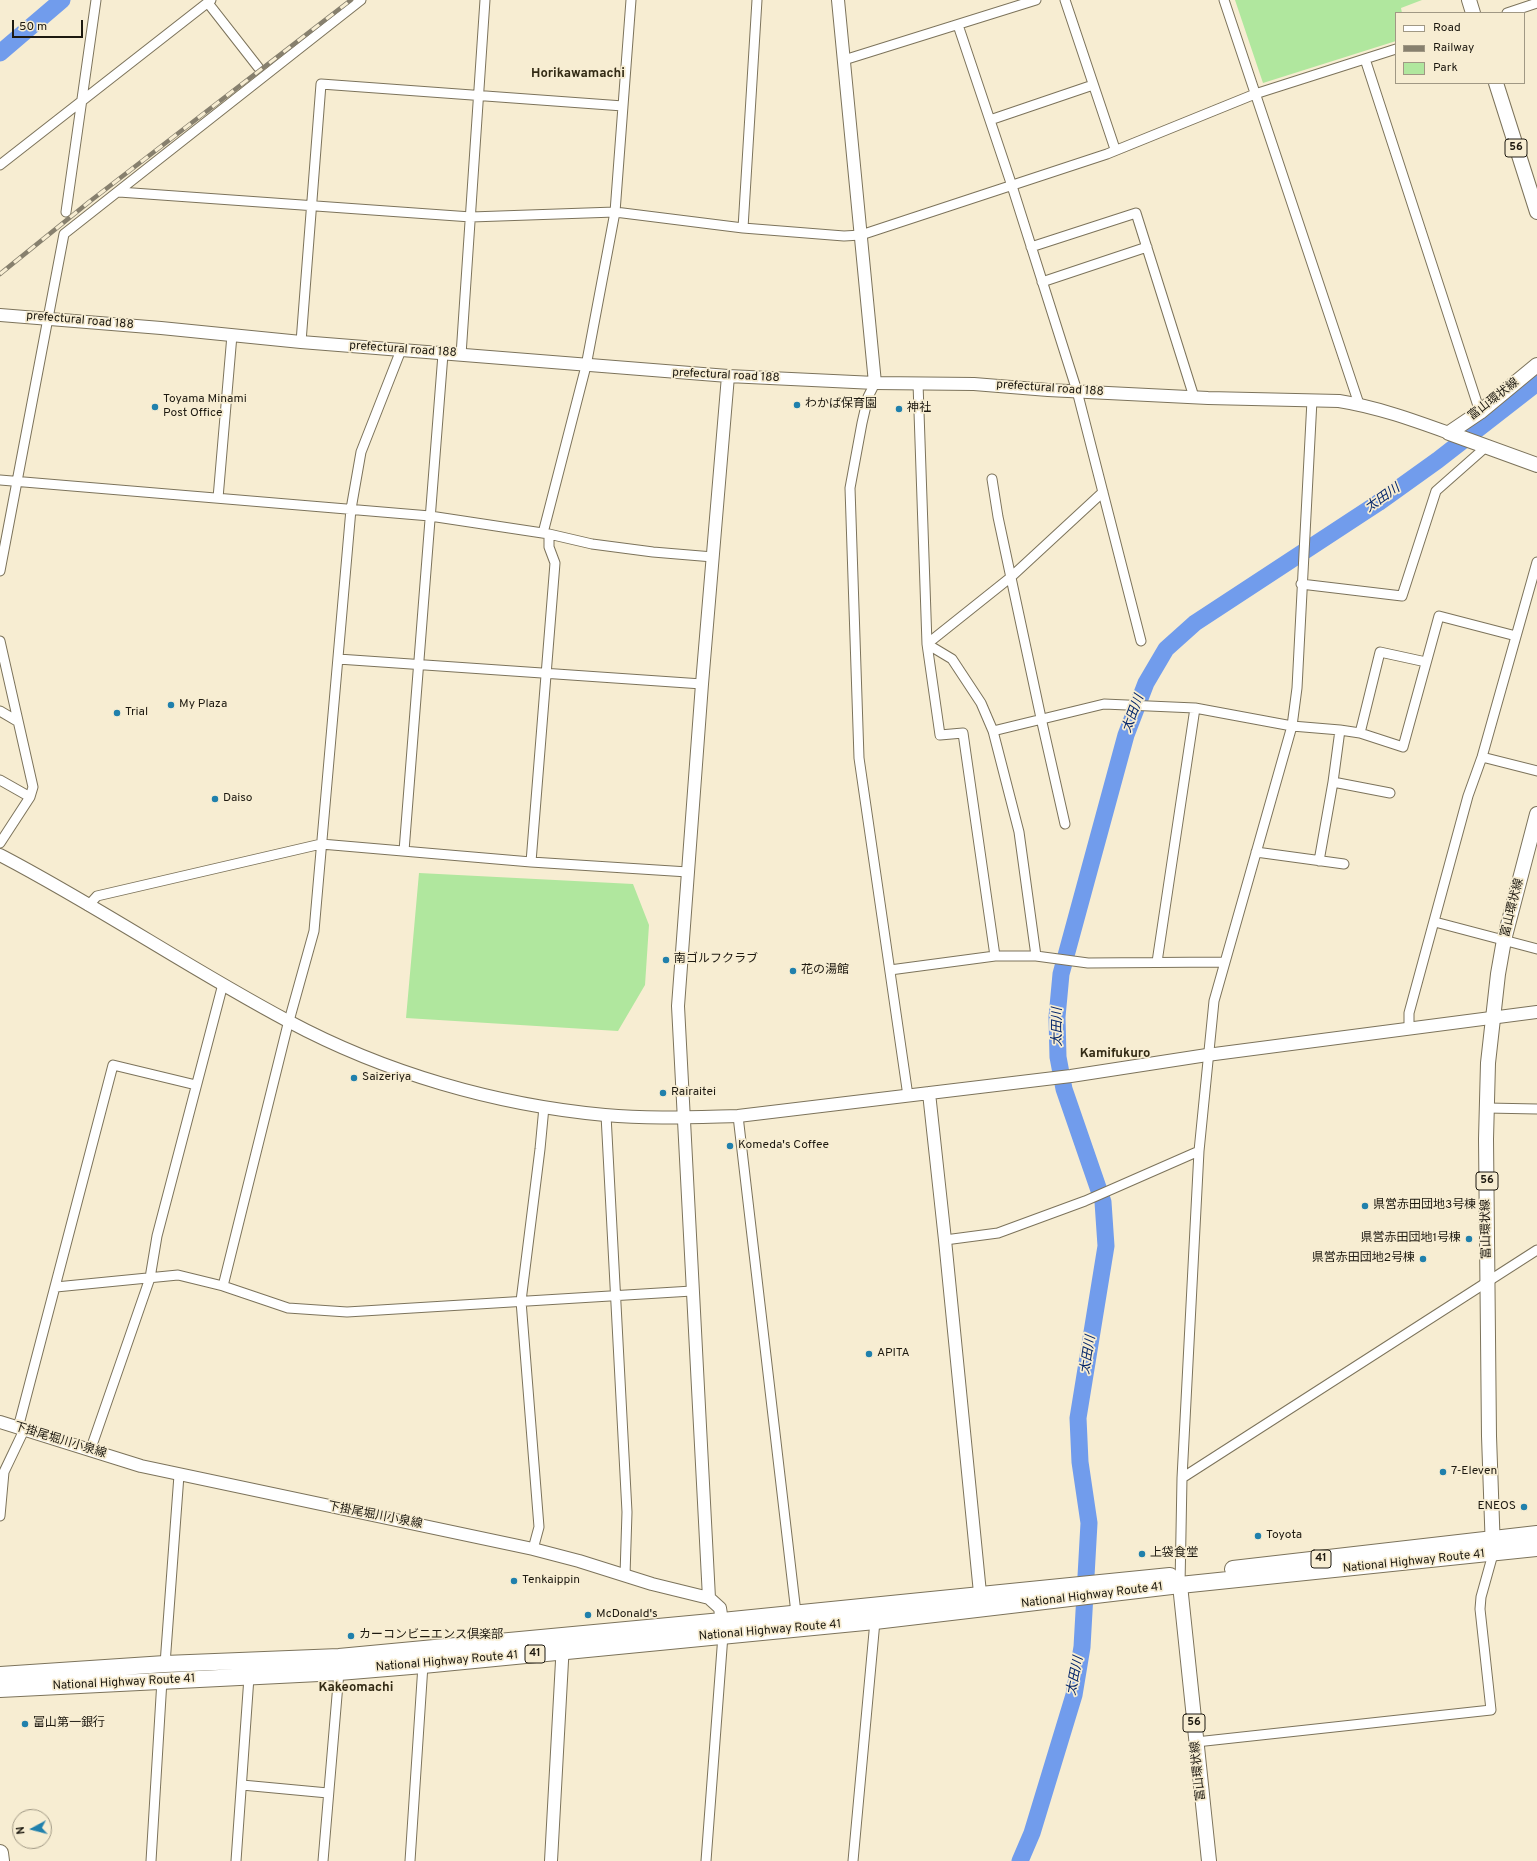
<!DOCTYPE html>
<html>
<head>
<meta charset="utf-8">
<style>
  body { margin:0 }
  #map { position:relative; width:1537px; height:1861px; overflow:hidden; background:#f7edd2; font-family:Overpass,sans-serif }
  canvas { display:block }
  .legend { position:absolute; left:1395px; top:12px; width:130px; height:72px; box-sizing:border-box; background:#f7edd2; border:1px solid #a09884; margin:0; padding:5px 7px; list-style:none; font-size:12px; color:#1d1910 }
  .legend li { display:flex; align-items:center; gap:8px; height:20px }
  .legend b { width:20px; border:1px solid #a09884 }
  .north { position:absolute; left:12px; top:1809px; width:40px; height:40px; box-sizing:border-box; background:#f7edd2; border:1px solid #a09884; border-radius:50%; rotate:263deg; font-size:11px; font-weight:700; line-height:16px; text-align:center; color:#1d1910 }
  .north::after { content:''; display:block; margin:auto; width:14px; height:18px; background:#2080ac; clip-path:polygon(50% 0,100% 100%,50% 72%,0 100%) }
  .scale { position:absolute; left:12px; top:20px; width:71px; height:18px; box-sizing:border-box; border:2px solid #1d1910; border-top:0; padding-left:5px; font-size:12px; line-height:14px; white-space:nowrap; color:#1d1910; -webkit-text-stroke:3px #f7edd2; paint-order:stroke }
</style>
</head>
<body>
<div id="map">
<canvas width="1537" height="1861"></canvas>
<ul class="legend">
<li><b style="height:5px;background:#fff"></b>Road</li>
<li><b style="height:5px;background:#87806e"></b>Railway</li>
<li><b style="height:11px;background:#b0e79e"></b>Park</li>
</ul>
<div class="north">N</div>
<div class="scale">50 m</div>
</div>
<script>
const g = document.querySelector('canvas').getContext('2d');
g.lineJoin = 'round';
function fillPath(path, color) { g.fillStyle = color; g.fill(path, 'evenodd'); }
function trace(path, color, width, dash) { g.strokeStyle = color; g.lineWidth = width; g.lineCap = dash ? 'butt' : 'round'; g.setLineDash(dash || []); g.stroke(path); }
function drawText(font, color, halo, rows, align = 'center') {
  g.font = font + ' Overpass,"Noto Sans JP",sans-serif'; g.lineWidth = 3.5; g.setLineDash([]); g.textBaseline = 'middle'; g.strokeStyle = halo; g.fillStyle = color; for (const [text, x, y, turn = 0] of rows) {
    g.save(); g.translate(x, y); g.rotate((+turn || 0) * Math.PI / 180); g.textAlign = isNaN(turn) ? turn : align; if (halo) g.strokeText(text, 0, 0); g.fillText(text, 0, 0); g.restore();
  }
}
const green = new Path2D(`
  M1235,0H1422L1401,8L1402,13H1396V41L1263,83Z
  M419,873L633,884L649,925L645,985L618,1031L406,1018Z`);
const river = new Path2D(`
  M0,53L62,0
  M1020,1861L1032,1833L1074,1695L1082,1647L1089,1523L1080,1462L1078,1418L1106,1246L1103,1202L1064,1089L1058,1057L1057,1017L1061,974L1126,735L1146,683L1166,649L1195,623L1378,503L1438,460L1537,383`);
const street = new Path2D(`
  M1065,0L1115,149
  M1224,0L1359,404
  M208,3L258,67
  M1507,13L1537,3
  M958,25L1012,186L1077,391L1141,641
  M1365,59L1480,412
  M844,60L1036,0
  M990,120L1093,85
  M0,165L211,0
  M119,192L471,217L615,212L743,228L844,236L861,235L1107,154L1255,94L1396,49
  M66,212L96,0
  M743,228L757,0
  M1031,247L1136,213L1194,397
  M1042,282L1147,247
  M301,342L321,84L623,106
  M461,355L485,0
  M875,383L868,397L862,423L850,488L859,758L908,1096
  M918,383L927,644L940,735L963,733L995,956
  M992,479L998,517L1041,718L1065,824
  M0,480L430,516L549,534L592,544L653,552L713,557
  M218,498L232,335
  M543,533L586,366L615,212L631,0
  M0,571L64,234L361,0
  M1301,584L1402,596L1436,491L1487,446
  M0,641L33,787L30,797L0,843
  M338,659L702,684
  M1426,662L1380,652L1360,733L1403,747L1439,616L1516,636
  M0,711L17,721
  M993,731L981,703L952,659L927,644L1011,577L1103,492
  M1360,733L1340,730L1333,782L1390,793
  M1482,757L1537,771
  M0,780L30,797
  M404,851L443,354
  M1256,852L1344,864
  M1319,861L1333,782
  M531,862L555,563L549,547V534
  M88,906L97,896L321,844L531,862L688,872
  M1435,922L1537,949
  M1157,962L1195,708
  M1224,962L1088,963L1036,956L1019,832L993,731L1104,704L1195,708L1292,726L1340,730
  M890,970L995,956H1036
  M1409,1029V1013L1468,796L1482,757L1537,562
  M1487,1108L1537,1109
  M606,1115L627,1512L625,1575
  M738,1116L796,1613
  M945,1240L998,1233L1085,1201L1199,1151
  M223,1286L287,1028L314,931L351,509L361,452L401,350
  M56,1287L178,1275L223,1286L288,1308L347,1312L692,1291
  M18,1428L113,1065L196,1085
  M90,1451L150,1278L157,1236L223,984
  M1182,1478L1537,1250
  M0,1516L4,1472L24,1430
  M533,1549L539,1527L521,1301L540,1149L544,1107
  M1180,1585L1182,1478L1199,1151L1214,1001L1292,726L1297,688L1312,400
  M165,1664L179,1475
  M1196,1742L1491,1710L1480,1609L1481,1597L1493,1554
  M242,1785L328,1793
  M151,1861L162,1680
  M236,1861L249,1677
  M323,1861L339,1672
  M410,1861L423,1665
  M706,1861L723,1635
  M853,1861L875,1621`);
const secondary = new Path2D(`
  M838,0L875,383
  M0,315L161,328L301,342L728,376L875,383L974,384L1048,390L1208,398L1339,401C1377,407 1413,420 1449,433
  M0,855C98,906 190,969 288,1021C385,1073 496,1105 605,1115C649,1119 694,1117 738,1116L1071,1076L1207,1055L1537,1012
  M929,1093L945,1240L981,1603
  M0,1422L141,1466L533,1549L579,1561L652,1584L709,1598L720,1608L723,1628
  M709,1598L678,1006L702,684L728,376
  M551,1861L563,1643`);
const primary = new Path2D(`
  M1469,0L1473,13
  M1496,83L1537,212
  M1449,433L1480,412L1537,365
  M1449,433L1537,465
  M1493,1551L1489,1436L1486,1139L1488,1063L1498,974L1504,940L1537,814
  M1180,1585L1209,1861`);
const highway = new Path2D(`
  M1233,1569L1537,1534
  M0,1675L165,1664L339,1657L722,1621L1170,1576
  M0,1689L339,1672L423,1665L875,1621L1180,1585L1537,1548
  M0,1853L1,1861`);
const rail = new Path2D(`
  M0,274L89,202L351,0`);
const markers = [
  [797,405,4,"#2080ac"],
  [155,407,4,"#2080ac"],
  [899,409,4,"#2080ac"],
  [171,705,4,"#2080ac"],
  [117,713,4,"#2080ac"],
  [215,799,4,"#2080ac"],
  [666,960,4,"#2080ac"],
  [793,971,4,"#2080ac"],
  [354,1078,4,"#2080ac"],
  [663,1093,4,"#2080ac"],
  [730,1146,4,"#2080ac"],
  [1365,1206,4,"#2080ac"],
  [1469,1239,4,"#2080ac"],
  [1423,1259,4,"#2080ac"],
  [869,1354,4,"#2080ac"],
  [1443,1472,4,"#2080ac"],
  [1524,1507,4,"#2080ac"],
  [1258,1536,4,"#2080ac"],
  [1142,1554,4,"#2080ac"],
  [514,1581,4,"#2080ac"],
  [588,1615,4,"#2080ac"],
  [351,1636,4,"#2080ac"],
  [25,1724,4,"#2080ac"]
];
const shields = [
  [1516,148,22],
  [1487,1181,22],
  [1321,1559,20],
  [535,1654,20],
  [1194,1723,22]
];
const shieldNames = [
  ["56",1516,148],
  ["56",1487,1181],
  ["41",1321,1559],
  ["41",535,1654],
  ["56",1194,1723]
];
const streetNames = [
  ["prefectural road 188",80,321,5],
  ["prefectural road 188",403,350,4],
  ["prefectural road 188",726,376,3],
  ["prefectural road 188",1050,389,4],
  ["富山環状線",1494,400,-38],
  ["富山環状線",1513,908,-76],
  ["富山環状線",1487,1229,-91],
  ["下掛尾堀川小泉線",60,1441,17],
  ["下掛尾堀川小泉線",375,1516,11],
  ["National Highway Route 41",1414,1562,-6],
  ["National Highway Route 41",1092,1596,-7],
  ["National Highway Route 41",770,1631,-5],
  ["National Highway Route 41",447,1662,-5],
  ["National Highway Route 41",124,1683,-3],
  ["富山環状線",1199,1771,-96]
];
const poiNames = [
  ["Toyama Minami",163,400],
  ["Post Office",163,414],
  ["わかば保育園",805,405],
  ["神社",907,409],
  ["My Plaza",179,705],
  ["Trial",125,713],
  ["Daiso",223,799],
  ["南ゴルフクラブ",674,960],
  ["花の湯館",801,971],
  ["Saizeriya",362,1078],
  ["Rairaitei",671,1093],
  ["Komeda's Coffee",738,1146],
  ["県営赤田団地3号棟",1373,1206],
  ["県営赤田団地1号棟",1461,1239,"right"],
  ["県営赤田団地2号棟",1415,1259,"right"],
  ["APITA",877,1354],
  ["7-Eleven",1451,1472],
  ["ENEOS",1516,1507,"right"],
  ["Toyota",1266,1536],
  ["上袋食堂",1150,1554],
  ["Tenkaippin",522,1581],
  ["McDonald's",596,1615],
  ["カーコンビニエンス倶楽部",359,1636],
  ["富山第一銀行",33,1724]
];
const neighbourhoodNames = [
  ["Horikawamachi",578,74],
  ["Kamifukuro",1115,1054],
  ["Kakeomachi",356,1688]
];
const waterNames = [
  ["太田川",1383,499,-35],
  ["太田川",1134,714,-70],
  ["太田川",1058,1027,-90],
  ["太田川",1089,1355,-81],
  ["太田川",1076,1676,-79]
];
fillPath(green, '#b0e79e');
trace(river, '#719cec', 17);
trace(street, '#7c735b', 11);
trace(secondary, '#7c735b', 14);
trace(primary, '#7c735b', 16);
trace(highway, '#7c735b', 18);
trace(street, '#fff', 9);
trace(secondary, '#fff', 12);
trace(primary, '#fff', 14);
trace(highway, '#fff', 16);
trace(rail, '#87806e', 4.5);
trace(rail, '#f7edd2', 3, [9]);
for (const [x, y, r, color] of markers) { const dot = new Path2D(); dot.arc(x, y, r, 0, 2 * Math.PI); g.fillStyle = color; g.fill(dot); trace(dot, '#f7edd2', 1.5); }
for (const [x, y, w] of shields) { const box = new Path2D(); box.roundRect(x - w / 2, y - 9, w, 18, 3); g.fillStyle = '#f7edd2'; g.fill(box); trace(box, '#1d1910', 1); }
drawText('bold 11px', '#1d1910', null, shieldNames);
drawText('12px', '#1d1910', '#f7edd2', streetNames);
drawText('12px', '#1d1910', '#f7edd2', poiNames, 'left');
drawText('bold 13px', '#322a14', '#f7edd2', neighbourhoodNames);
drawText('italic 13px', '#04266a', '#f7edd2', waterNames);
</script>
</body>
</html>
